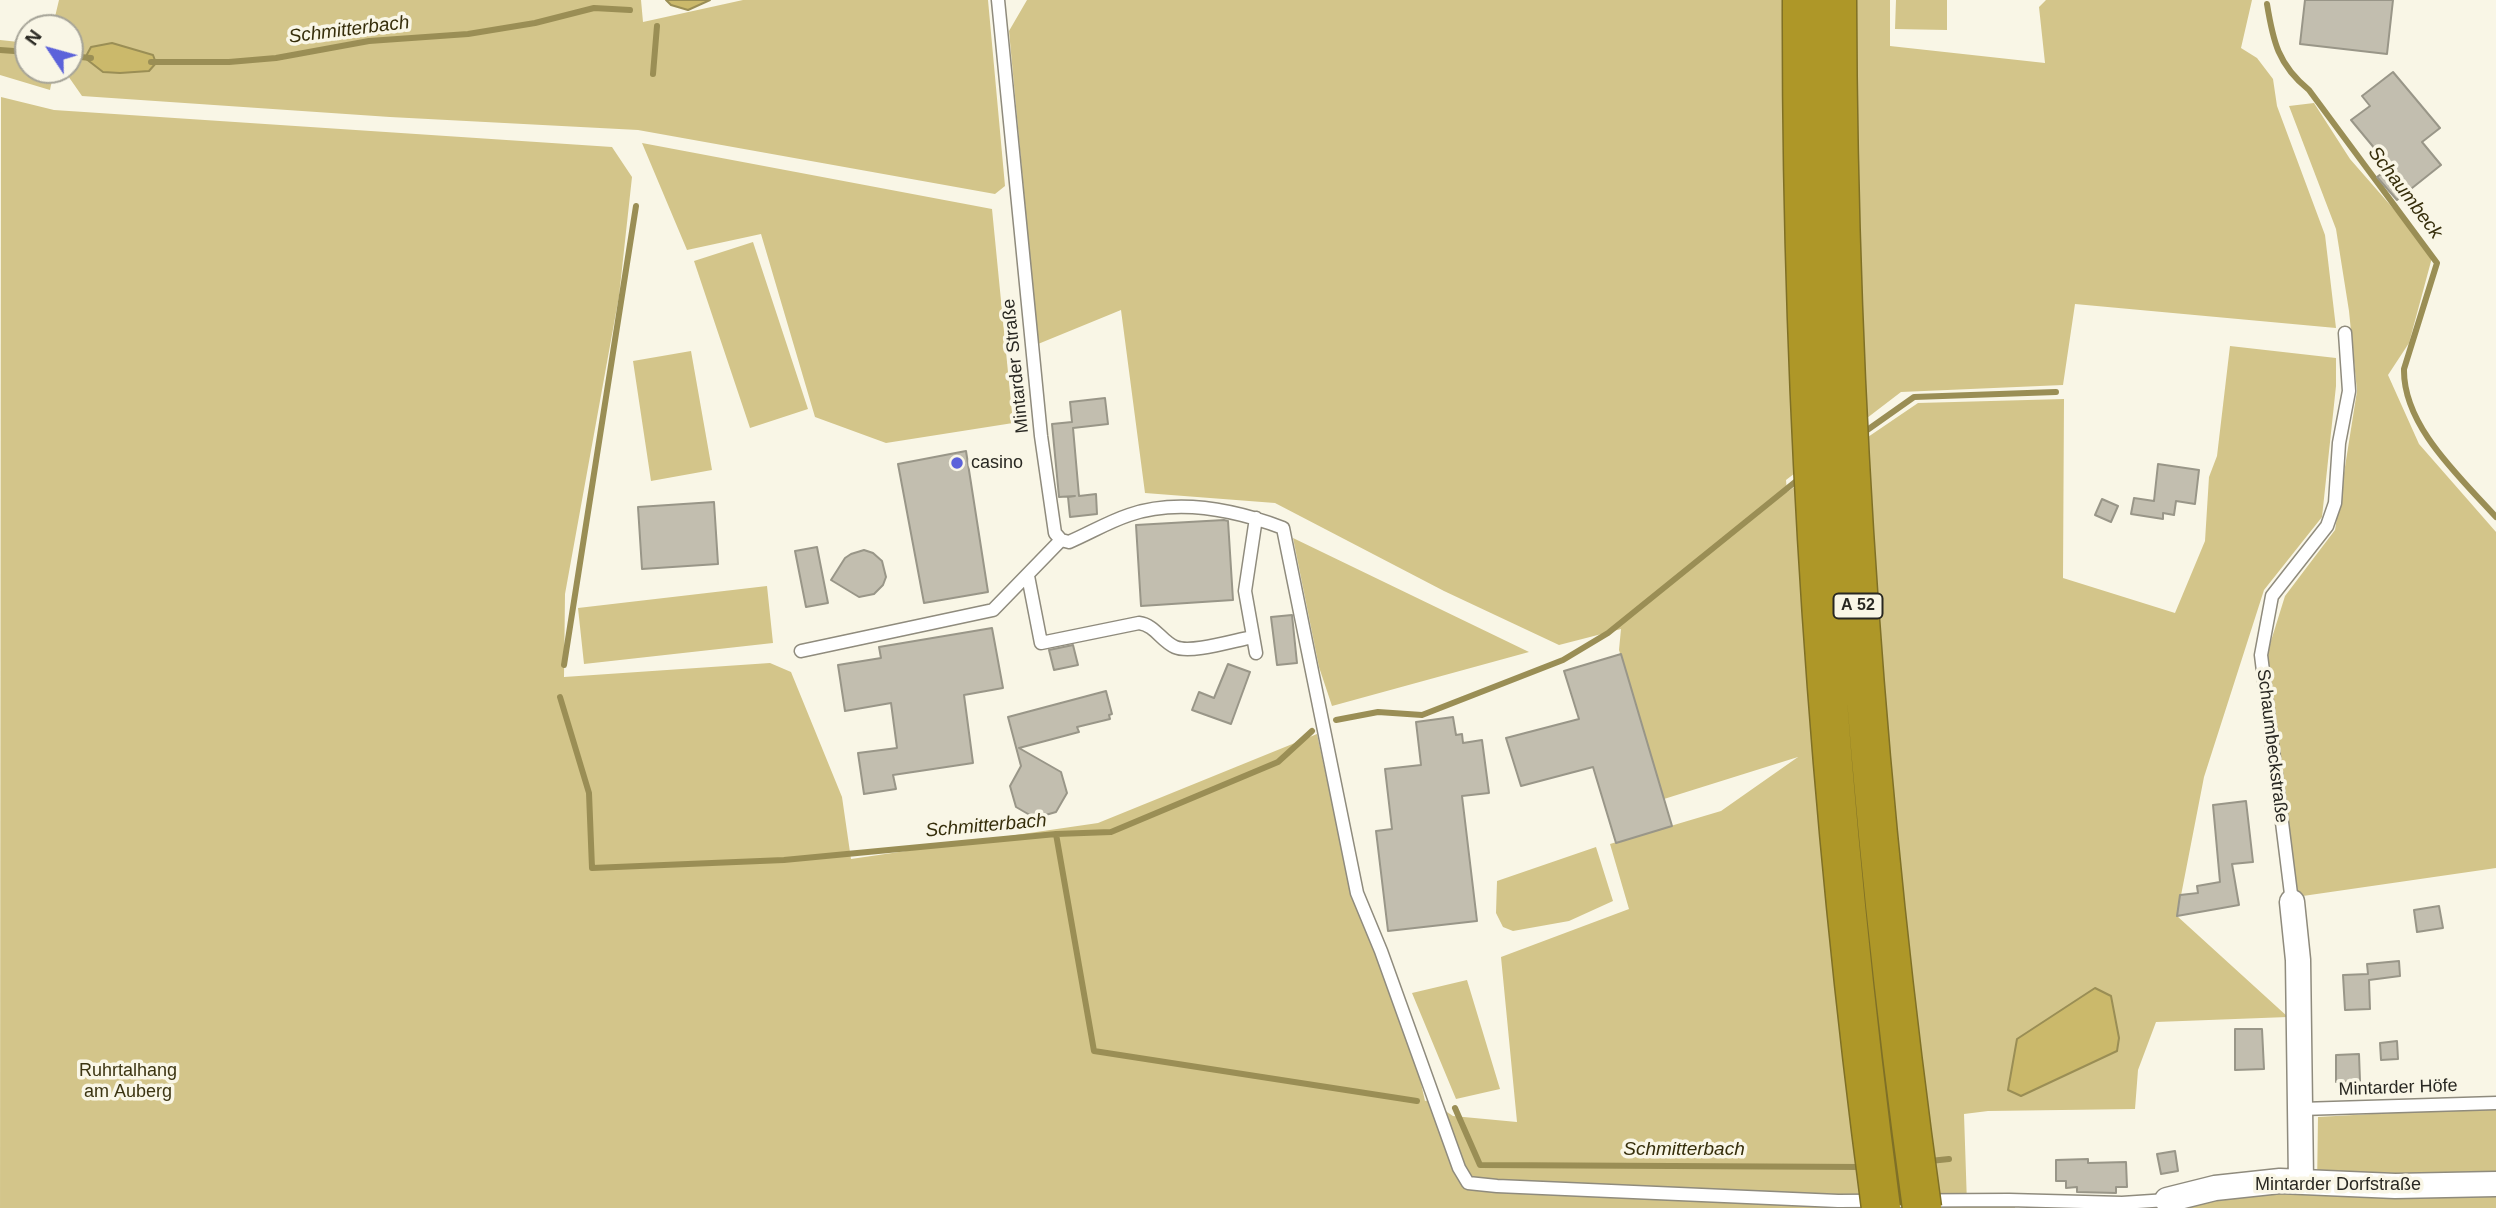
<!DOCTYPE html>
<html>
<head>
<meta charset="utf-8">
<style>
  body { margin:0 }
  #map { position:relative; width:2496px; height:1208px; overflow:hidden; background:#f9f6e6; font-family:Helvetica,sans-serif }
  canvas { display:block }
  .north { position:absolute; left:14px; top:14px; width:70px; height:70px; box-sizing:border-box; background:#f9f6e6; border:2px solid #a6a498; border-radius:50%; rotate:306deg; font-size:19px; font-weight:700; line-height:28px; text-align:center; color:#292822 }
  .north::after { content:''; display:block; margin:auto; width:24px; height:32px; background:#5c62da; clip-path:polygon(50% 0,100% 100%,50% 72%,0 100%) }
</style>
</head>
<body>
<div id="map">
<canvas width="2496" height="1208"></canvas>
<div class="north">N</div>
</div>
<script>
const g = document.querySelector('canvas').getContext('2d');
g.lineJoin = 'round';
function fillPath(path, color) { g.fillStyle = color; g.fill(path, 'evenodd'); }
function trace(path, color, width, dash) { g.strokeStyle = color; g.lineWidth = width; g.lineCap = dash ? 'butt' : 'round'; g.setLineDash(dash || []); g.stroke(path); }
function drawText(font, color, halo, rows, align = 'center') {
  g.font = font + ' Helvetica,sans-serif'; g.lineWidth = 7; g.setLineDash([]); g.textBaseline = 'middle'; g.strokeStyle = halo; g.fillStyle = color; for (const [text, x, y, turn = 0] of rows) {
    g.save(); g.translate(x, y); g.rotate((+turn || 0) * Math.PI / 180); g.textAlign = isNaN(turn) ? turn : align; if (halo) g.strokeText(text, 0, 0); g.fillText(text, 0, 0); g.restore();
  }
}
const green = new Path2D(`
  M59,0H641L643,22L743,0H988L1005,186L995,194L638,130L390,117L82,96L66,73V70H70V28H58L54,21Z
  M1027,0H1890V46L2045,63L2039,7L2046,0H2252L2241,48L2257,58L2273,79L2277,106L2325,235L2336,328L2075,304L2063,385L1901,392L1786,480L1787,492L1918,403L2064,399L2063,578L2175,613L2205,541L2209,477L2217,456L2230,346L2336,358V386L2322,517L2264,590L2204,777L2177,916L2288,1017L2156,1022L2138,1070L2135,1109L1988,1111L1964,1114L1967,1204L2015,1206V1208H0L1,97L54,110L612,147L632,177L619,296L565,594L564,677L770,663L791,672L842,797L851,859L1098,823L1317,734L1351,890L1414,1052L1425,1101L1429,1100L1453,1116L1517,1122L1501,957L1629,909L1610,844L1721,811L1798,757L1664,799L1619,650L1621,629L1559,645L1444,591L1275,503L1145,493L1121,310L1038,344L1009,31Z
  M1896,0H1947V30L1895,29Z
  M0,40L28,43V70H54L50,90L0,75Z
  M2314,103L2350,159L2433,254L2409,343L2388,375L2419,444L2496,532V868L2296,897L2266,657L2285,596L2335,530L2357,391L2349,311L2336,229L2289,106Z
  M642,143L992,209L1013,423L886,443L815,417L761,234L687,250Z
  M753,242L808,409L750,428L694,261Z
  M691,351L712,470L651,481L633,361Z
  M1293,538L1529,652L1332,706L1319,667Z
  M767,586L773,643L584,664L578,608Z
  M1596,847L1613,901L1569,921L1513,931L1503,927L1496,913L1497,881Z
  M1467,980L1500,1089L1456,1099L1412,993Z
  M2496,1107V1208H2190L2197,1202L2317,1188L2318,1117Z`);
const water = new Path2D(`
  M666,0H710L688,10L671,5Z
  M112,43L153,55L156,63L149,71L120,73L103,72L85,58L91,47Z
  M2095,988L2111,996L2119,1038L2117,1051L2021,1096L2008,1090L2017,1039Z`);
const stream = new Path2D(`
  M2267,4C2273,41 2278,65 2309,90L2437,263L2404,369C2403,426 2460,477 2496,517
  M0,50L28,52
  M70,56L91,58
  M151,62H229L276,58L369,41L468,34L535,23L594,8L630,10
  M653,74L657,26
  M1863,433L1914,397L2056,392
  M564,665L636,206
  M560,697L589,793L592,868L784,860L1056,834L1094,1051L1417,1101
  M1336,720L1378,712L1422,715L1563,660L1608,633L1800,478
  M1056,834L1111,832L1278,762L1312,731
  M1455,1108L1480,1165L1863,1167
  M1930,1161L1949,1159`);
const building = new Path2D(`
  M2305,0H2393L2387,54L2300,44Z
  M2393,72L2440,128L2422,142L2441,165L2397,200L2377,177L2390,167L2351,120L2370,106L2362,96Z
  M1105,398L1108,424L1073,428L1079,496L1096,494L1097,514L1070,517L1068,497L1075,496L1059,497L1052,424L1072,422L1070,402Z
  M966,451L988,592L924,603L898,464Z
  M2158,464L2199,470L2195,504L2176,501L2174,515L2163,513V519L2131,514L2134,498L2154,501Z
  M2102,499L2118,506L2111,522L2095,515Z
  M714,502L718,564L642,569L638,507Z
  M1224,520L1228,521L1233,600L1141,606L1136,525Z
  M817,547L828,603L806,607L795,551Z
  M864,550L873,553L882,561L886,577L883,585L874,594L859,597L831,580L845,558L851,554Z
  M1292,615L1297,663L1277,665L1271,617Z
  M992,628L1003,688L964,695L973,763L893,775L896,789L864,794L858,753L897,748L891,703L845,711L838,665L881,658L879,647Z
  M1073,645L1078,665L1054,670L1049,650Z
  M1621,654L1672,826L1616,843L1593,767L1521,786L1506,738L1579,719L1564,671Z
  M1228,664L1250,672L1231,724L1192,710L1199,692L1214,698Z
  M1106,691L1112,714L1109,715L1110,719L1077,727L1079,732L1019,748L1061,772L1067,793L1056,812L1035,818L1016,807L1010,786L1021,766L1008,717Z
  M1453,717L1456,735L1462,734L1463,743L1482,740L1489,793L1462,796L1477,921L1388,931L1376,831L1392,829L1385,769L1421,765L1416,722Z
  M2246,801L2253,862L2232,864L2239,905L2177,916L2180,895L2198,893L2197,886L2220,882L2213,805Z
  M2439,906L2443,928L2417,932L2414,910Z
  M2399,961L2400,976L2369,980L2370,1009L2345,1010L2343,975L2368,974L2367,964Z
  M2235,1029H2262L2264,1069L2235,1070Z
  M2397,1041L2398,1059L2381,1060L2380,1043Z
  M2359,1054L2360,1081L2336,1082V1055Z
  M2175,1151L2178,1171L2161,1174L2157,1154Z
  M2088,1159V1163L2126,1162L2127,1187H2116V1193L2077,1192V1187L2066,1188V1181H2056V1160Z`);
const service = new Path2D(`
  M998,0L1041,436L1055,533L1061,540L1069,542C1090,533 1108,522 1129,515C1179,498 1235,510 1283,528L1357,893L1381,951L1459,1168L1468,1183L1497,1186L1838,1201L2009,1200L2122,1203L2167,1200L2168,1203
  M1028,576L1041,643L1139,623C1155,625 1161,641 1175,647C1191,654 1235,640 1253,637
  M801,651L993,610L1061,540
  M1256,653L1245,591L1256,518
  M2292,902L2261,655L2272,596L2327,526L2335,503L2339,443L2349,391L2345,333
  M2301,1109L2496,1103`);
const minor = new Path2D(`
  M2292,902L2298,960L2301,1181
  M2167,1200L2215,1188L2280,1181L2395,1186L2496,1184`);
const motorwayBridge = new Path2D(`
  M1802,0C1801,404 1828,808 1881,1208
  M1837,0C1838,405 1866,807 1922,1208`);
const markers = [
  [957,463,7,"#5c62da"]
];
const shields = [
  [1858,606,49]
];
const shieldNames = [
  ["A 52",1858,606]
];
const streetNames = [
  ["Mintarder Straße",1016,366,-96],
  ["Schaumbeckstraße",2272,746,83],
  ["Mintarder Höfe",2398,1088,-2],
  ["Mintarder Dorfstraße",2338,1185]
];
const poiNames = [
  ["casino",971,463]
];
const parkNames = [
  ["Ruhrtalhang",128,1071],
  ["am Auberg",128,1092]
];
const waterNames = [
  ["Schmitterbach",349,30,-7],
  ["Schaumbeck",2405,193,53],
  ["Schmitterbach",986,826,-5],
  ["Schmitterbach",1684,1150]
];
fillPath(green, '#d3c58a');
fillPath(water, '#cbb96b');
trace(water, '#9a8e55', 2);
trace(stream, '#9a8e55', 6);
fillPath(building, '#c2beaf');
trace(building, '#999688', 2);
trace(service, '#8f8b7d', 15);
trace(minor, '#8f8b7d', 27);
trace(service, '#fff', 12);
trace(minor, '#fff', 24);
trace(motorwayBridge, '#7f7026', 41, []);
trace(motorwayBridge, '#ae9728', 38);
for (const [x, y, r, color] of markers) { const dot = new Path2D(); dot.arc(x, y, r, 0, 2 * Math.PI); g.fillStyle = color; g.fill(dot); trace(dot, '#f9f6e6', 2.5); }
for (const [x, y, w] of shields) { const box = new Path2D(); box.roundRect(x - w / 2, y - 12.5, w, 25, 5); g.fillStyle = '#f9f6e6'; g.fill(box); trace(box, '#292822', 2); }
drawText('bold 16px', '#292822', null, shieldNames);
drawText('18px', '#292822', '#f9f6e6', streetNames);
drawText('18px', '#292822', '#f9f6e6', poiNames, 'left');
drawText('18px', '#3c3512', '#f9f6e6', parkNames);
drawText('italic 19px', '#362e0b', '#f9f6e6', waterNames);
</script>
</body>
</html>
